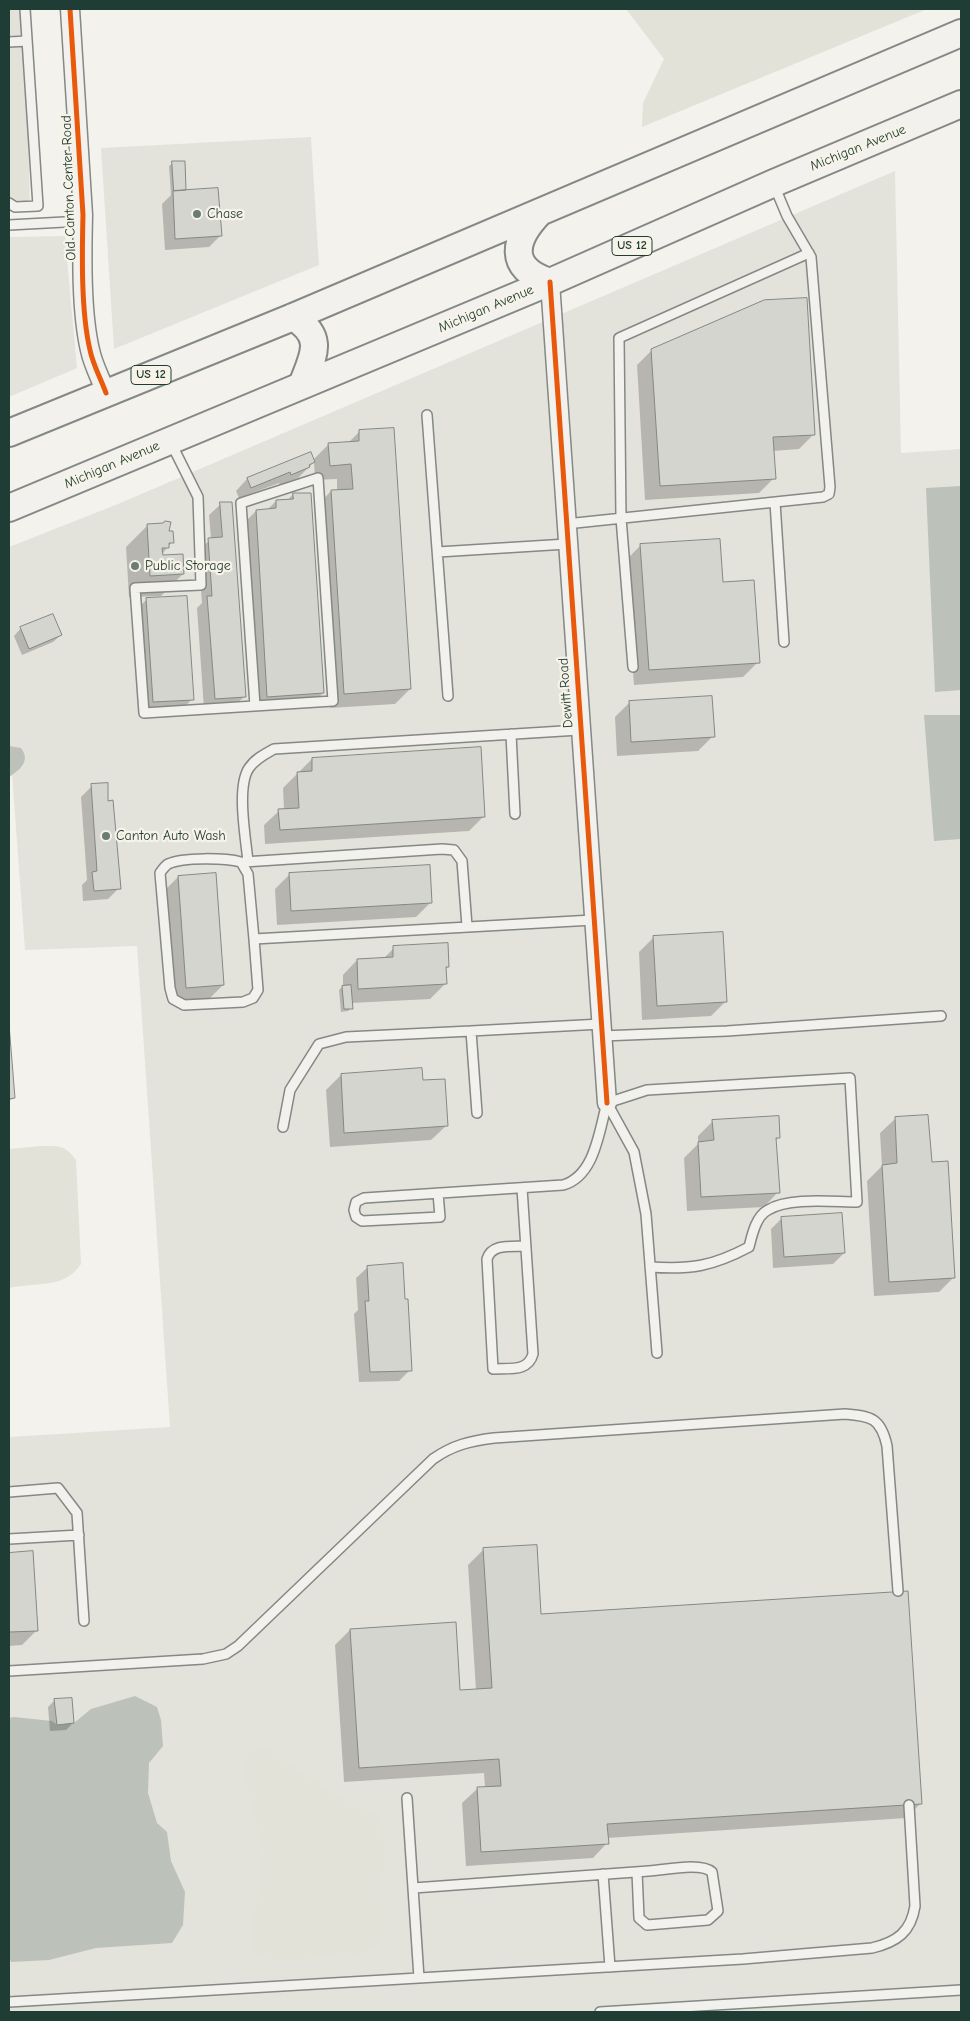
<!DOCTYPE html>
<html>
<head>
<meta charset="utf-8">
<style>
  body { margin:0 }
  #map { position:relative; width:970px; height:2021px; overflow:hidden; background:#f4f2ec; font-family:"Comic Neue",sans-serif }
  canvas { display:block }
  .frame { position:absolute; inset:0; border:10px solid #1f3d34; pointer-events:none }
</style>
</head>
<body>
<div id="map">
<canvas width="970" height="2021"></canvas>
<div class="frame"></div>
</div>
<script>
const g = document.querySelector('canvas').getContext('2d');
g.lineJoin = 'round';
function fillPath(path, color) { g.fillStyle = color; g.fill(path, 'evenodd'); }
function trace(path, color, width, dash) { g.strokeStyle = color; g.lineWidth = width; g.lineCap = dash ? 'butt' : 'round'; g.setLineDash(dash || []); g.stroke(path); }
function drawText(font, color, halo, rows, align = 'center') {
  g.font = font + ' "Comic Neue",sans-serif'; g.lineWidth = 4.5; g.setLineDash([]); g.textBaseline = 'middle'; g.strokeStyle = halo; g.fillStyle = color; for (const [text, x, y, turn = 0] of rows) {
    g.save(); g.translate(x, y); g.rotate((+turn || 0) * Math.PI / 180); g.textAlign = isNaN(turn) ? turn : align; if (halo) g.strokeText(text, 0, 0); g.fillText(text, 0, 0); g.restore();
  }
}
const built = new Path2D(`
  M311,137L319,265L114,349L101,148Z
  M895,171L901,453L961,449V2012H9V1437L170,1427L137,946L25,950L9,733V547L118,504Z
  M65,236L77,368L9,397V237Z`);
const green = new Path2D(`
  M9,9H25L30,209L9,211Z
  M626,9H927L642,127L643,103L664,59Z
  M41,1146C58,1146 66,1145 76,1160L81,1264C65,1289 36,1282 9,1288V1149Z
  M260,1748L269,1750L354,1807L373,1811L380,1817L383,1827L384,1866L378,1891L382,1916L381,1942L374,1949L359,1954L336,1953L327,1957L284,1961L262,1957L257,1954L250,1939L262,1874L263,1852L243,1773L248,1754Z`);
const water = new Path2D(`
  M961,486V690L935,692L926,488Z
  M924,715H961V839L934,841Z
  M9,746L21,748C31,761 20,770 9,777Z
  M135,1696L157,1707L161,1720L163,1746L149,1763L148,1793L157,1823L167,1832L171,1861L185,1892L183,1925L172,1943L96,1948L49,1960L11,1962L9,1957V1718L14,1717L52,1721L57,1725L74,1723L91,1709Z`);
const shadow = new Path2D(`
  M173,163L185,190L183,192L220,236L209,247L165,250L162,204L171,195L169,166Z
  M652,350L814,434L799,449L773,451L774,478L759,493L645,500L637,365Z
  M359,432L410,689L395,704L330,708L317,506L331,491H337V479L315,480L314,462L298,478L280,485L279,483L239,498L236,491L247,479L311,454L313,460L329,444L348,443Z
  M293,494L323,693L312,704L256,707L245,522L256,511L267,510L276,501H287Z
  M221,504L245,696L233,707L204,709L197,608L202,603L198,551L211,539L209,515Z
  M168,522L167,532L172,542L162,554L183,574L161,596L129,597L126,547L148,525Z
  M640,546L758,662L743,677L634,685L625,561Z
  M146,600L192,699L181,711L142,713L135,611Z
  M21,628L61,635L53,642L22,655L14,636Z
  M630,702L713,736L698,751L617,756L615,717Z
  M312,759L484,816L469,831L265,844L264,825L279,811L284,810L283,788Z
  M92,786L107,802L119,888L108,899L83,901L82,885L87,880L81,797Z
  M290,874L431,902L416,917L277,925L275,889Z
  M178,877L223,985L208,1000L171,1002L163,892Z
  M654,937L726,1001L711,1016L642,1020L639,952Z
  M394,948L448,967L445,970V984L430,999L351,1003V1008L348,1011L341,1012L339,990L343,986V975L357,960L383,959Z
  M9,1037L14,1098L9,1101Z
  M341,1075L422,1081L446,1126L431,1140L330,1147L326,1090Z
  M895,1119L930,1163L954,1277L939,1292L874,1296L867,1181L882,1166L880,1133Z
  M713,1121L779,1137L775,1141L778,1192L764,1207L687,1211L684,1158L698,1144V1136Z
  M782,1218L844,1253L833,1264L773,1268L771,1229Z
  M368,1267L410,1370L399,1381L359,1382L354,1314L358,1310L356,1278Z
  M483,1550L540,1616L921,1803L906,1818L607,1838V1843L593,1858L466,1866L462,1803L477,1789L485,1788L484,1773L344,1782L335,1645L350,1630L459,1692L476,1690L468,1565Z
  M32,1552L37,1630L22,1645L9,1646V1554Z
  M55,1700L73,1723L66,1730L50,1731L48,1707Z`);
const building = new Path2D(`
  M172,161H185L186,190L174,191Z
  M218,188L222,236L175,239L173,191Z
  M807,298L815,435L773,437L776,479L660,486L651,349L764,300Z
  M394,428L411,689L344,694L331,490L353,489L351,464L330,466L328,443L359,441V430Z
  M311,452L315,462L309,465L310,467L291,475L290,472L251,488L247,478Z
  M293,493H311L324,693L267,697L256,510L276,508V500L293,499Z
  M220,502H232L246,697L215,699L207,596H212L208,538L222,537Z
  M165,521L171,522L169,531H173L174,543H169V548H162L163,555L183,554L184,574L150,576L147,524L163,523Z
  M720,539L723,582L754,580L760,663L649,670L640,544Z
  M187,596L194,700L153,702L146,598Z
  M53,614L62,635L29,649L20,627Z
  M712,696L715,737L631,742L629,701Z
  M481,747L485,817L280,830L278,809L299,808L297,772L312,771V758Z
  M108,783V801L113,800L121,889L94,891L92,872L97,871L91,784Z
  M430,865L432,903L291,911L289,873Z
  M216,873L224,985L186,988L178,876Z
  M723,932L727,1002L657,1006L653,936Z
  M448,943L449,967H446L447,984L358,989L357,959L393,957V946Z
  M351,985L353,1009H344L342,986Z
  M9,1024L15,1098L9,1099Z
  M422,1068L423,1080L445,1079L448,1126L344,1133L341,1074Z
  M928,1115L932,1162L948,1161L955,1278L889,1282L882,1165L897,1163L895,1117Z
  M779,1116L780,1138H776L780,1193L701,1197L698,1142L714,1140L712,1120Z
  M842,1213L845,1253L784,1257L781,1217Z
  M403,1263L405,1299H408L412,1371L370,1372L365,1301H369L367,1266Z
  M537,1545L541,1614L908,1591L922,1804L607,1824L609,1844L481,1852L477,1787L501,1786L499,1759L359,1768L350,1629L456,1622L460,1690L492,1688L483,1548Z
  M33,1551L38,1631L9,1632V1553Z
  M72,1698L74,1723L57,1725L54,1699Z`);
const lane = new Path2D(`
  M9,42L27,41
  M9,203L15,207L38,206L25,9
  M9,225L83,221
  M427,415L448,696
  M171,443L198,497L201,585L135,588L144,713L333,701L318,478L241,503L255,706
  M775,502L784,642
  M566,524L823,497L829,494L830,487L811,257L787,216L774,185
  M438,552L567,544
  M633,667L621,518L619,338L809,253
  M511,734L515,814
  M244,862L442,849L454,850L462,861L467,926
  M248,862C246,839 236,787 249,768C255,759 265,754 274,749L579,730
  M254,939L248,874L241,862C225,858 183,857 168,864C165,866 162,870 160,873L170,988L173,999L184,1005L243,1002L253,998L258,990L254,939L593,920
  M602,1036L727,1031L941,1016
  M607,1103L647,1090L850,1078L857,1202C833,1202 789,1197 768,1210C756,1216 752,1235 749,1247C713,1266 691,1270 650,1267
  M607,1103L634,1152L646,1214L657,1353
  M477,1113L471,1031L601,1024
  M283,1127L290,1090L319,1044L346,1037L471,1031
  M522,1188L533,1354C528,1372 510,1368 493,1369L487,1259C492,1243 512,1247 526,1246
  M438,1193L440,1217L362,1221L356,1217L354,1210L356,1202L364,1198L563,1185C595,1176 599,1131 607,1103
  M9,1492L58,1488L77,1513L84,1621
  M9,1539L79,1535
  M9,1671L203,1659L226,1654L238,1646L433,1459C453,1445 470,1441 494,1438L845,1414C871,1416 881,1418 887,1446L898,1591
  M407,1798L419,1978
  M603,1874L610,1967
  M413,1888C492,1883 571,1877 649,1871C665,1870 701,1862 712,1872L718,1911L708,1920L647,1925L639,1918L637,1872
  M9,2002L743,1959L872,1948C897,1942 911,1932 915,1906L909,1805
  M600,2012L961,1990`);
const street = new Path2D(`
  M70,9L83,215C82,255 81,312 90,350C93,365 101,379 106,393
  M550,282L607,1103`);
const primary = new Path2D(`
  M540,212C513,240 507,268 550,282
  M293,317C326,337 313,356 302,385
  M9,433L293,317L961,33
  M9,508L550,282L774,183L961,104`);
const cycleway = new Path2D(`
  M70,9L83,215C82,255 81,312 90,350C93,365 101,379 106,393
  M550,282L607,1103`);
const markers = [
  [197,214,5,"#6a7c74"],
  [135,566,5,"#6a7c74"],
  [106,836,5,"#6a7c74"]
];
const shields = [
  [632,246,40],
  [151,375,40]
];
const shieldNames = [
  ["US 12",632,246],
  ["US 12",151,375]
];
const streetNames = [
  ["Michigan Avenue",858,148,-22],
  ["Old Canton Center Road",69,188,-92],
  ["Michigan Avenue",486,309,-23],
  ["Michigan Avenue",112,465,-23],
  ["Dewitt Road",566,693,-94]
];
const poiNames = [
  ["Chase",207,214],
  ["Public Storage",145,566],
  ["Canton Auto Wash",116,836]
];
fillPath(built, '#e4e3db');
fillPath(green, '#e2e2d9');
fillPath(water, '#bcc2b9');
fillPath(shadow, '#0003');
fillPath(building, '#d5d5d0');
trace(building, '#848985', 1);
trace(lane, '#848985', 12);
trace(street, '#848985', 21);
trace(primary, '#848985', 30);
trace(lane, '#f2f1ed', 9);
trace(street, '#f2f1ed', 18);
trace(primary, '#f2f1ed', 26);
trace(cycleway, '#e8590c', 5);
for (const [x, y, r, color] of markers) { const dot = new Path2D(); dot.arc(x, y, r, 0, 2 * Math.PI); g.fillStyle = color; g.fill(dot); trace(dot, '#f7f3e8', 2); }
for (const [x, y, w] of shields) { const box = new Path2D(); box.roundRect(x - w / 2, y - 9.5, w, 19, 4); g.fillStyle = '#f7f3e8'; g.fill(box); trace(box, '#1f3d34', 1); }
drawText('bold 12px', '#1f3d34', null, shieldNames);
drawText('14px', '#1f3d34', '#f7f3e8', streetNames);
drawText('14px', '#1f3d34', '#f7f3e8', poiNames, 'left');
</script>
</body>
</html>
